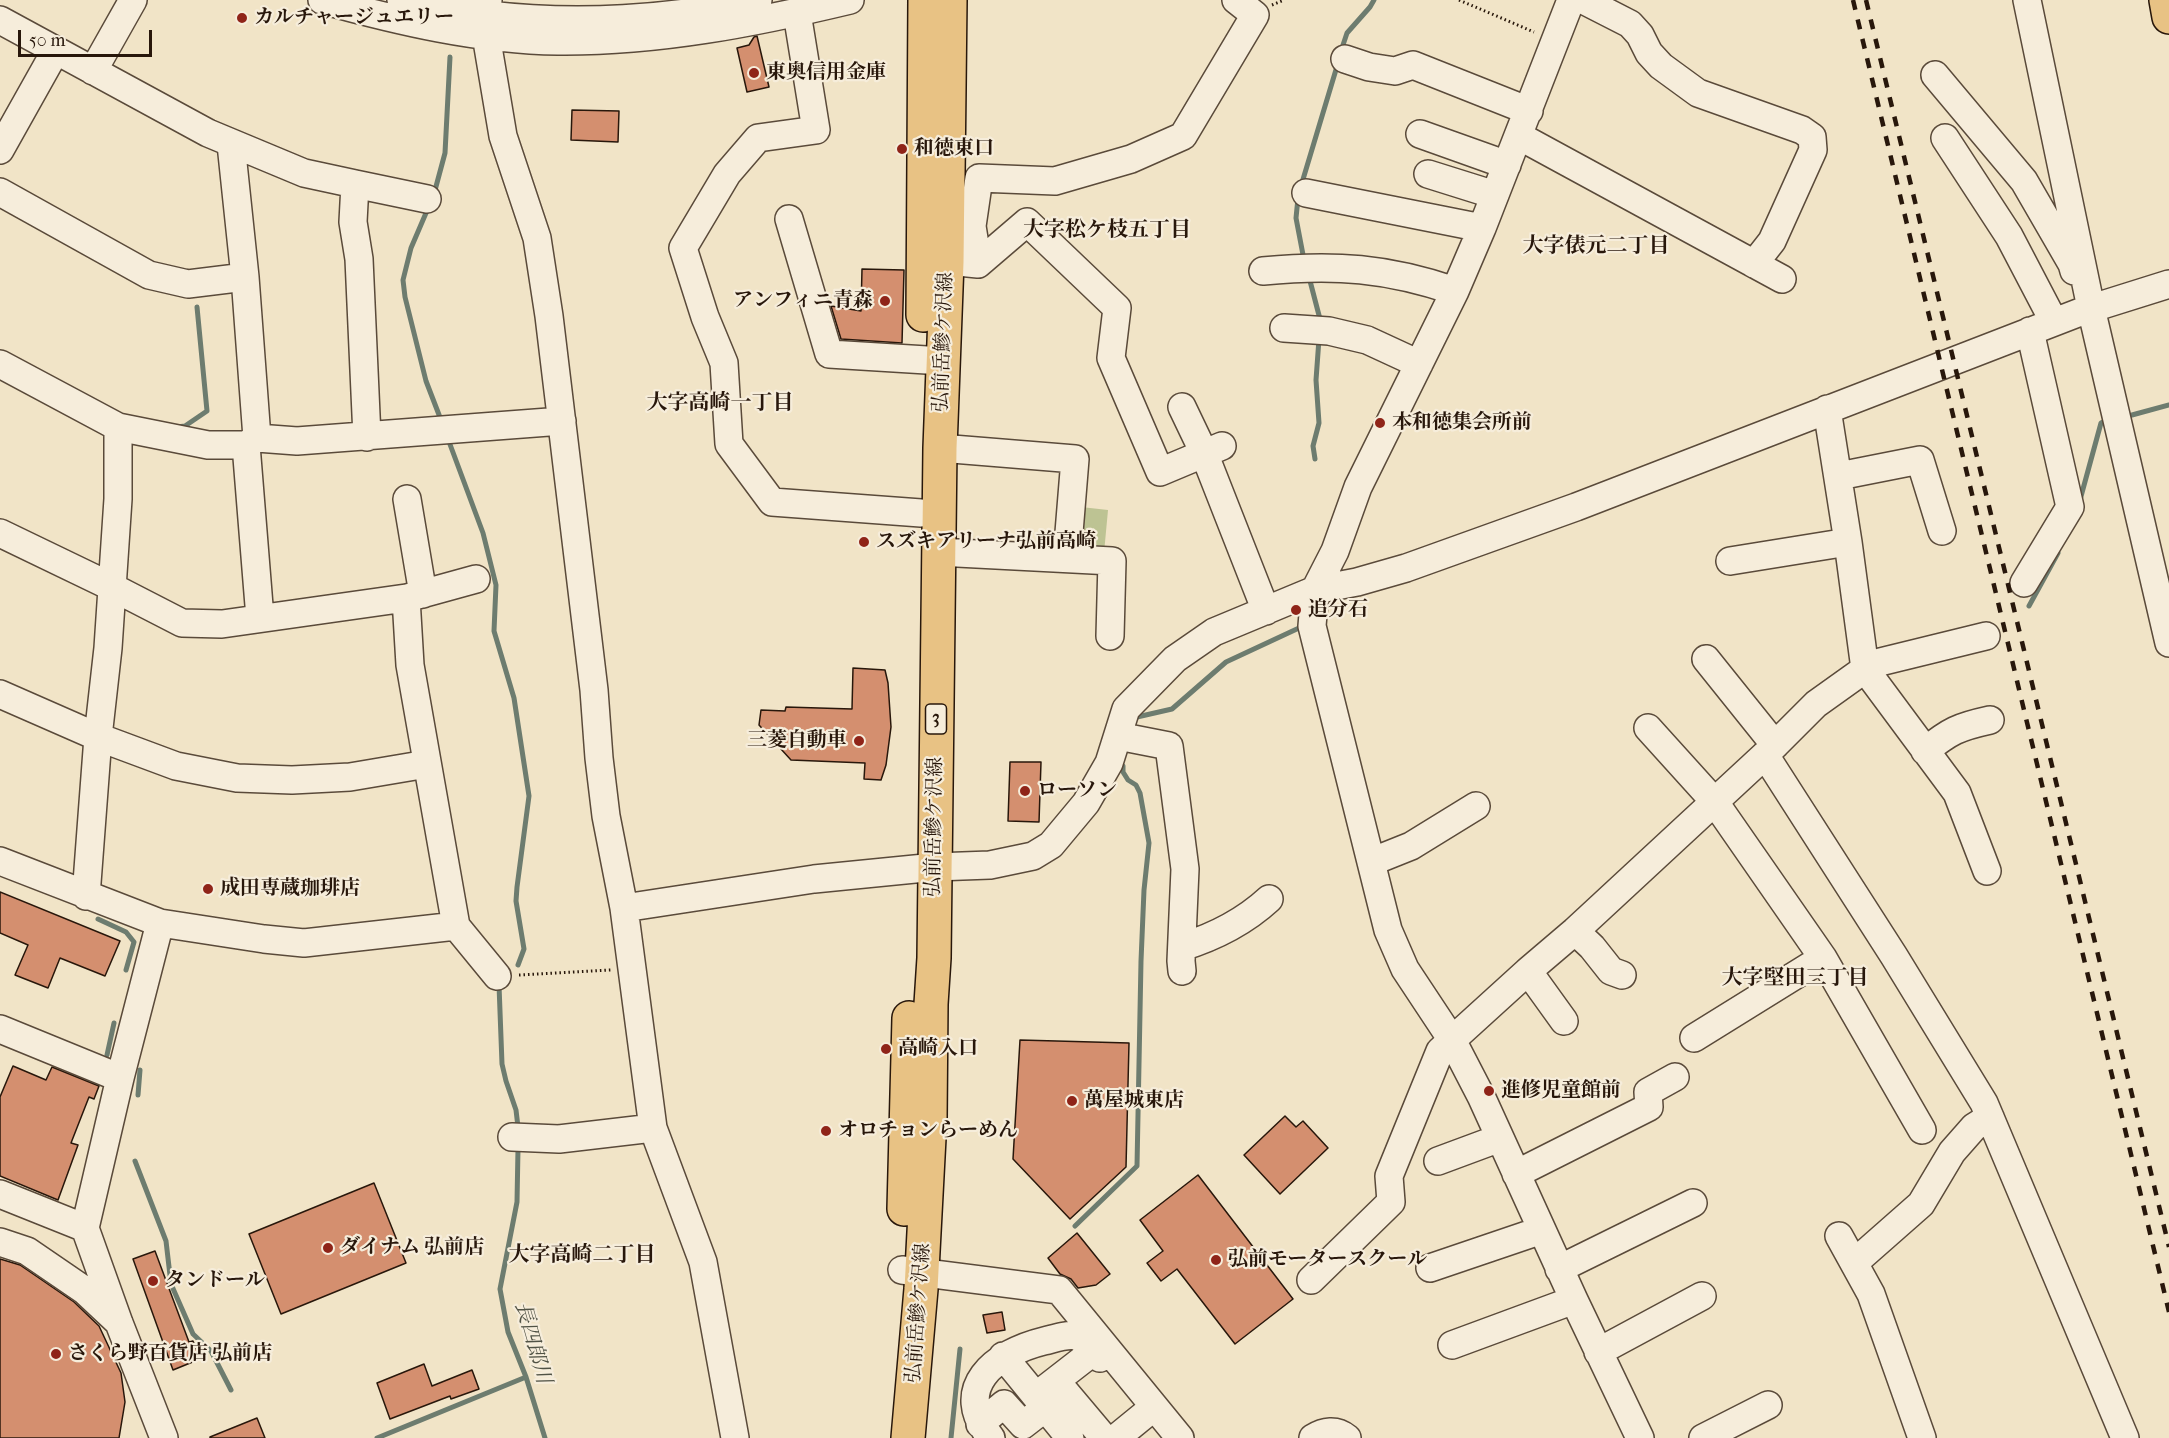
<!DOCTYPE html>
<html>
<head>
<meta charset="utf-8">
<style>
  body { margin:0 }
  #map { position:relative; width:2169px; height:1438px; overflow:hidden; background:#f1e4c7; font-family:"IM FELL French Canon",serif }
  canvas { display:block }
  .scale { position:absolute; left:18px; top:30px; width:134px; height:27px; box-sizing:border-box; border:3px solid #28170b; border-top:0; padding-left:8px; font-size:18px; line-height:21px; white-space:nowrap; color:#28170b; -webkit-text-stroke:4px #f6eddb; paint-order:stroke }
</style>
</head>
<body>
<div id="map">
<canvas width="2169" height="1438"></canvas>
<div class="scale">50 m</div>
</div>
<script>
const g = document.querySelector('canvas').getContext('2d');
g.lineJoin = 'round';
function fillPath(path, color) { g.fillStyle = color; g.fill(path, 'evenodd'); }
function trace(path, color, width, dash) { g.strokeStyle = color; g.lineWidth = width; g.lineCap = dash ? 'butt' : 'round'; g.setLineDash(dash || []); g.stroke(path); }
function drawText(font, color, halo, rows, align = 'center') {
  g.font = font + ' "IM FELL French Canon","Noto Serif JP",serif'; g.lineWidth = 4.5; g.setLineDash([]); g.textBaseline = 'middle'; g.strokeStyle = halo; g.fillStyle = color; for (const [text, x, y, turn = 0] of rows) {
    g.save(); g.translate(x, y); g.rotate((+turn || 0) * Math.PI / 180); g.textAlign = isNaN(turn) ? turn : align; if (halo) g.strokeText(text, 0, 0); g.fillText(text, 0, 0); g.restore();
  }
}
const green = new Path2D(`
  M1081,507L1108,510L1104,553L1076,551Z`);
const stream = new Path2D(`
  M1341,51L1347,33L1370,7L1374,0
  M1301,186L1338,63
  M434,194L445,153L450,57
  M1298,198L1296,218L1304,260
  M429,206L411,248L403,280L405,297L426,381L441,420
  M1309,277L1321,323
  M2132,415L2169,405
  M177,427L185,426L207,411L197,307
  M448,439L483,533L496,585L494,631L514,698L529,796L517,887L516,901L524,949L518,965
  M1315,459L1313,446L1319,423L1316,380L1319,339
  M2080,500L2101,423L2103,422
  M2029,606L2058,553
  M1137,717L1172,709L1226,662L1299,628
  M98,919L126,932L134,942L126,970
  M499,985L502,1064L506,1081L516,1110L518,1127
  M107,1055L114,1023
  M138,1095L140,1070
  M518,1149L517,1202L500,1289L508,1332L526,1377L545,1438
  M135,1161L166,1241L171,1284L193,1334L211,1351L231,1390
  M1075,1226L1137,1166L1141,961L1144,890L1149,843L1140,793L1136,785L1128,780L1123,772V766
  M377,1438L526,1377
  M951,1438L960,1349`);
const building = new Path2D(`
  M757,36L769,87L747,92L737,48L749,45L754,37Z
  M572,110L619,111L618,142L571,140Z
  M862,269L904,270L902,343L841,339L831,306L861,311Z
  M853,668L885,670L888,683L891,727L886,765L881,780L864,779L865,763L791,760L759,725L761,710L785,711L786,707L852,709Z
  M1010,762H1041L1039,822L1008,821Z
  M0,892L120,941L105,976L60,958L48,988L15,975L28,945L0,933Z
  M1020,1040L1129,1043L1126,1167L1070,1219L1013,1159Z
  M13,1066L46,1080L52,1067L99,1086L94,1099L89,1097L71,1143L78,1145L58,1200L0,1176V1097Z
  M1285,1116L1296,1127L1303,1121L1328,1148L1280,1194L1244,1155Z
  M1198,1175L1293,1299L1235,1344L1177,1269L1161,1281L1147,1263L1163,1251L1140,1220Z
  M374,1183L406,1263L281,1314L249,1234Z
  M1077,1233L1110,1274L1096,1285L1078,1288L1071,1279L1060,1274L1048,1258Z
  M155,1251L189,1342L193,1341L200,1359L173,1370L133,1259Z
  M0,1259L20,1265L74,1302L99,1326L121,1373L125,1402L119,1438H0Z
  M1002,1312L1005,1330L987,1333L983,1315Z
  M424,1364L432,1386L472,1370L479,1389L451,1399L450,1396L390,1419L377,1383Z
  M257,1418L265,1438H210V1437Z`);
const path = new Path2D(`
  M1459,0L1534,32
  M1272,5L1284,0
  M519,975L611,970`);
const minor = new Path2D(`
  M322,0C398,21 478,40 558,41C657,42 754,23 850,0
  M401,0C430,5 459,12 488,15C576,25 671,20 758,0
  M488,0L486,35L503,136L537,238L549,316L594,690L599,758L606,816L624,908L653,1128L703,1262L735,1438
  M1571,0L1482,228L1455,291L1358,487L1335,551L1315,590L1312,626L1388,930L1405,969L1452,1040L1481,1096L1574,1300L1640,1438
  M1583,0L1630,24L1640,35L1649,53L1661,66L1698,93L1802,130L1812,137L1813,150L1772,241L1754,264
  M2027,0L2091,308L2169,643
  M797,13L816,130L758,138L727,174L683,248L705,317L724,363L729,444L772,502L921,513
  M0,20L208,133L304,173L355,184L353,222L359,259L367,437
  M1345,59L1369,67L1395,71L1413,65L1529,111
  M93,71L133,0
  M1935,75L2024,181L2072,264L2074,271
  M1420,134L1507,165
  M1519,136L1782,279
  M1945,138L2009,236L2054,322
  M231,144L245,277L257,438
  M0,150L56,50
  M1428,174L1495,195
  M355,184L427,199
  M0,192L149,275L188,284L245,277
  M1306,193L1482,228
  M789,219L829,354L943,361
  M928,259L978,264L972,226L979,178L1055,181L1131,159L1183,136L1255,15L1236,0
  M978,264L1027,222L1117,308L1111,358L1160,472L1222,446
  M1263,271C1335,264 1387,268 1455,291
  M1284,328L1329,331L1367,340L1419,364
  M0,364L118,427L208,445H246L257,438L297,441L562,421
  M1182,407L1204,453L1266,611
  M246,445L260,618
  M940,448L1075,459L1067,557
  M1839,476L1920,460L1942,531
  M407,499L423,594
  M0,533L112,587L182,623L222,624L406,598L410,665L456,926L497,976
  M938,552L1112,561L1110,636
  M1730,561L1848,542
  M2024,583L2070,507L2030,331
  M407,598L476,579
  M1986,636L1880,662L1865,669L1957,793L1987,871
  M1706,659L1775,745
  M0,694L98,737L176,766L237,778L292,780L350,777L427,764
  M1648,728L1714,801L1823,958L1922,1130
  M1118,736L1169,746L1185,869L1181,961L1182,971
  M1925,751C1950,731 1958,727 1990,720
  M1765,755L1894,956L1984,1103L2125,1438
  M0,861L160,923L264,939L304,943L456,926
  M1371,862L1411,846L1476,806
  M86,896L98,737L108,648L118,499V427
  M624,908L814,879L935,867L990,865L1033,856L1051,845L1086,803L1109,763L1126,709L1175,659L1214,632L1315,590L1357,582L1406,568L1576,507L2083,311L2169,284
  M160,923L120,1078L85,1228L119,1323L164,1438
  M1575,931L1592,947L1611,971L1622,975
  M1182,947C1214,937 1244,922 1269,899
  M1528,971L1564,1021
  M0,1029L120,1078
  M1694,1038L1823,958
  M512,1137L559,1139L653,1128
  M1438,1161L1500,1138
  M1516,1174L1649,1107L1648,1092L1675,1077
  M0,1194L85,1228
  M1839,1236L1871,1294L1922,1438
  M0,1242L27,1251L84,1290L116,1320
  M1854,1263L1921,1204L1952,1152L1974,1127L1990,1117
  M1430,1268L1542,1230
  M1559,1269L1693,1203
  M902,1270L1059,1290L1180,1438
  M1311,1280L1391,1202L1389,1176L1440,1051L1528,971L1575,931L1765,755L1816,704L1865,669L1848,542L1827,409
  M1452,1345L1574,1300
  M1598,1352L1702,1296
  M1003,1356L1070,1438
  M1056,1381L1104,1438
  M1036,1396L1103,1344
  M980,1424L1004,1404L1023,1425L1045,1408
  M991,1438C950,1388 995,1353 1044,1341C1053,1339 1066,1334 1076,1336C1086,1339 1093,1350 1100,1358
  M1116,1438L1154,1407
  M1313,1438C1324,1431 1336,1429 1347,1438
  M1703,1438L1768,1405`);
const major = new Path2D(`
  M2166,0L2169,17
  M923,315L925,0
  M904,1209L909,1018
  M908,1438L921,1289L930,1119L931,1004L934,958L940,448L947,262L950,0`);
const rail = new Path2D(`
  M1853,0L2169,1312
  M1866,0L2169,1247`);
const markers = [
  [242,18,6,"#8f2418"],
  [754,73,6,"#8f2418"],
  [902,149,6,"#8f2418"],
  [885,301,6,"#8f2418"],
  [1380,423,6,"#8f2418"],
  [864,542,6,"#8f2418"],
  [1296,610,6,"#8f2418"],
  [859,741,6,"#8f2418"],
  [1025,791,6,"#8f2418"],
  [208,889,6,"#8f2418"],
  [886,1049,6,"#8f2418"],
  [1489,1091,6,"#8f2418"],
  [1072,1101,6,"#8f2418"],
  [826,1131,6,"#8f2418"],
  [328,1248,6,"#8f2418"],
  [1216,1260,6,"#8f2418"],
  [153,1281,6,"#8f2418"],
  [56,1354,6,"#8f2418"]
];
const shields = [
  [936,719,21]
];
const shieldNames = [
  ["3",936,719]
];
const poiNames = [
  ["カルチャージュエリー",254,18],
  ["東奥信用金庫",766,73],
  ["和徳東口",914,149],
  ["アンフィニ青森",873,301,"right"],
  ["本和徳集会所前",1392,423],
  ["スズキアリーナ弘前高崎",876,542],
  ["追分石",1308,610],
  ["三菱自動車",847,741,"right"],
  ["ローソン",1037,791],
  ["成田専蔵珈琲店",220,889],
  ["高崎入口",898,1049],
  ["進修児童館前",1501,1091],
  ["萬屋城東店",1084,1101],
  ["オロチョンらーめん",838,1131],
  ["ダイナム 弘前店",340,1248],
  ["弘前モータースクール",1228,1260],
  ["タンドール",165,1281],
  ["さくら野百貨店 弘前店",68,1354]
];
const streetNames = [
  ["弘前岳鰺ケ沢線",944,342,-88],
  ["弘前岳鰺ケ沢線",935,827,-89],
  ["弘前岳鰺ケ沢線",919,1313,-86]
];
const neighbourhoodNames = [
  ["大字松ケ枝五丁目",1107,231],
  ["大字俵元二丁目",1596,247],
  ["大字高崎一丁目",720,404],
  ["大字堅田三丁目",1795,979],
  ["大字高崎二丁目",582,1256]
];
const waterNames = [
  ["長四郎川",532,1343,74]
];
fillPath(green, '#bdc393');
trace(stream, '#6d7c6f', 5);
fillPath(building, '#d48f6f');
trace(building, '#28170b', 1.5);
trace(minor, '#5a4a3a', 30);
trace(major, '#28170b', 36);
trace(path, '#28170b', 3, [1.5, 3]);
trace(minor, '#f6eddb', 27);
trace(major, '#e8c284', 33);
trace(rail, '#28170b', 4.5, [10, 10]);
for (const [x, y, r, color] of markers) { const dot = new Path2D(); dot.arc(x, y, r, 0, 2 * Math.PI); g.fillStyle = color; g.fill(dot); trace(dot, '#f6eddb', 2); }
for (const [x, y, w] of shields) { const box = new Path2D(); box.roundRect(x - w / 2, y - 15, w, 30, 4.5); g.fillStyle = '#f6eddb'; g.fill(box); trace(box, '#28170b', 1.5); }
drawText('bold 18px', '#28170b', null, shieldNames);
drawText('bold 20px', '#28170b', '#f6eddb', poiNames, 'left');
drawText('20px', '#28170b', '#f6eddb', streetNames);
drawText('bold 21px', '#28170b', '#f6eddb', neighbourhoodNames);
drawText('italic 21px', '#505245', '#f6eddb', waterNames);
</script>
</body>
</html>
